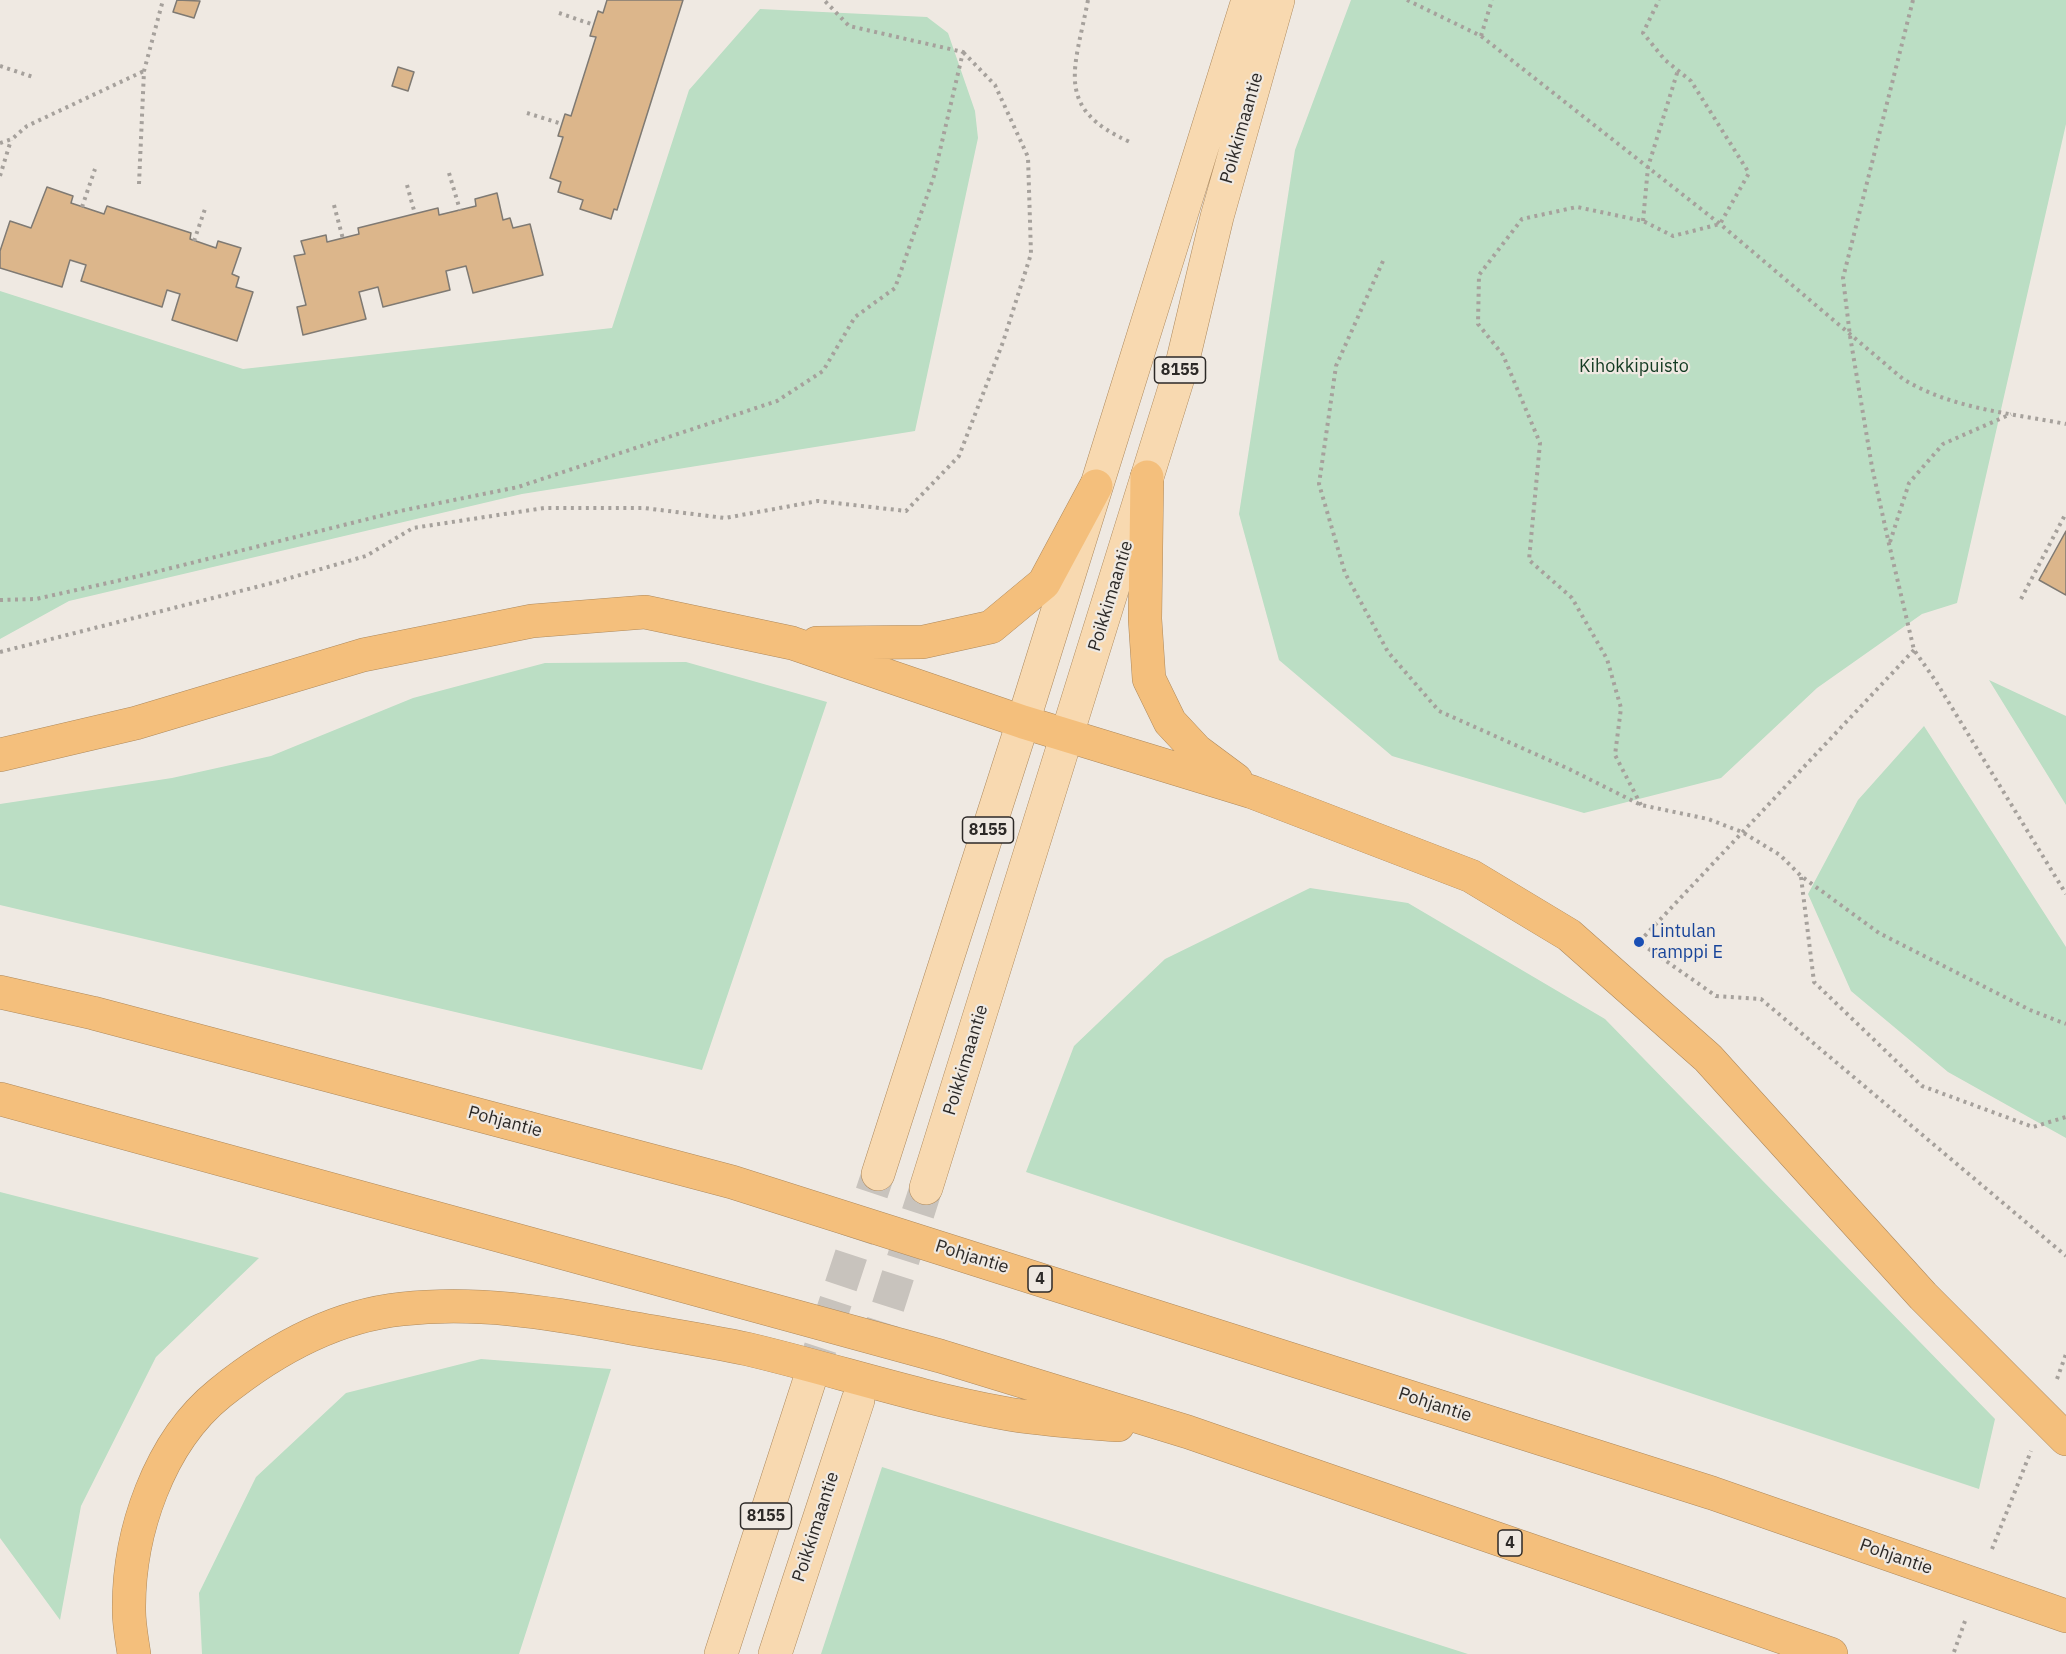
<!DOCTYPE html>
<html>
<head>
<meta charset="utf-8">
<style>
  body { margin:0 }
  canvas { display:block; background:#efe9e2 }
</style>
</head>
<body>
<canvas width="2066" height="1654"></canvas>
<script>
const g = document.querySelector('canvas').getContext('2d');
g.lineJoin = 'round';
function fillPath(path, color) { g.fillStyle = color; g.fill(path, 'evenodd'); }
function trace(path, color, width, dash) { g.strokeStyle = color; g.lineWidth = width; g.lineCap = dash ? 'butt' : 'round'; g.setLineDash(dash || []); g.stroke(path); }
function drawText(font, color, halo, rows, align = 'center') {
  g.font = font + ' "IBM Plex Sans",sans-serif'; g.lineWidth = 4.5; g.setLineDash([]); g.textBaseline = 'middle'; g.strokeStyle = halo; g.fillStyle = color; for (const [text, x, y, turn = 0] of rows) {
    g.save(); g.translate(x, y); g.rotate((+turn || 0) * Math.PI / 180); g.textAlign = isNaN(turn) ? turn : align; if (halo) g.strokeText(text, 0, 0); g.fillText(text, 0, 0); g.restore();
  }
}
const green = new Path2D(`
  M1351,0H2066V124L1957,603L1922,614L1817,688L1721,778L1584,813L1392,756L1279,660L1239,514L1295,150Z
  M760,9L927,17L948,33L975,111L978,138L915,431L522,494L69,601L0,639V291L243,369L612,328L689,90Z
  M686,662L827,702L702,1070L0,905V804L172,778L271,756L413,698L545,663Z
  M1989,680L2066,716V805Z
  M1924,726L2066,947V1138L1948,1072L1851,991L1808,894L1858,800Z
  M1310,888L1408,903L1605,1019L1995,1419L1979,1489L1026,1172L1074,1046L1165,959Z
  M0,1192L259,1258L156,1357L81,1506L60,1620L0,1538Z
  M481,1359L611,1369L519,1654H202L199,1593L256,1477L346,1393Z
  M882,1467L1468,1654H821Z`);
const building = new Path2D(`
  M177,0L200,1L194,18L173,12Z
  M607,0H683L617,210L614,209L611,219L580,209L583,200L558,192L561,182L550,178L563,137L558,136L565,114L571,116L596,37L590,36L598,11L603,13Z
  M398,67L414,72L408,91L392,86Z
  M47,187L73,196L71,203L104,214L107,206L191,233L190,239L216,248L218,241L241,248L232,274L239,277L236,287L253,292L237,341L172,320L180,294L167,290L162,307L81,281L86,265L70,260L62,287L0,268V251L10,221L31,228Z
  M497,193L503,220L510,218L513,228L530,224L543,275L473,293L466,266L446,271L450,290L383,307L378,287L359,292L366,319L303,335L297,307L306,305L294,256L305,254L301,241L326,235L327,242L359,234L358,228L438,208L439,215L476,206L475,199Z
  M2066,531V595L2039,580Z`);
const primaryTunnel = new Path2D(`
  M810,1379L878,1174
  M858,1400L926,1188`);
const path = new Path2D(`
  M1088,0C1075,69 1053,108 1130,142
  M1407,0L1481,36L1720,224L1903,379C1952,409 2010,413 2066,424
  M1913,0L1843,278L1850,336L1872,467L1889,544L1914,650L1935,680L2066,894
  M559,13L594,25
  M1481,36L1492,0
  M0,66L33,77
  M527,113L562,124
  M0,143L12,139L27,126L144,71
  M449,173L460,210
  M0,176L11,140
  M139,184L144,71L163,0
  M407,185L415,214
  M334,205L343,239
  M82,207L95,169
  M1643,221L1648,167L1678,70
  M194,241L206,206
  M1383,261L1336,366L1319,484L1345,573L1388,652L1439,711L1569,769L1641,805L1708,819L1742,832L1780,855L1801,876L1879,933L2030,1010L2066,1024
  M1890,542L1909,483L1943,444L2011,414
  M2021,599L2066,513
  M0,600L36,599L139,576L400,511L518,487L777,401L823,371L855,317L895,288L934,176L963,52L849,26L824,0
  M1914,650L1639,942L1716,996L1761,999L2066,1256
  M0,652L276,582L366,556L413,528L544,508H644L725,518L818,501L906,511L959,456L1003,342L1031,254L1028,157L995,85L963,52
  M1641,805L1615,755L1621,708L1607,659L1572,598L1529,560L1540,443L1503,355L1478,324L1479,275L1522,219L1577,207L1643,221L1673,236L1720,224L1749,173L1691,81L1665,60L1643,33L1659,0
  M1801,877L1814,982L1922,1086L2033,1127L2066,1117
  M2057,1379L2066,1354
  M1992,1549L2031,1451
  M1954,1652L1965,1621`);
const primary = new Path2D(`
  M878,1174L1023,722L1248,0
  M926,1188L1181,368L1217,217L1278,0
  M721,1654L810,1379
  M775,1654L858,1400`);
const motorway = new Path2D(`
  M1147,477L1145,619L1149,679L1170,722L1197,751L1236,780
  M817,643L923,642L991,627L1044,583L1096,486
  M0,755L136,723L363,655L532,621L645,612L792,643L1023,722L1252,792L1471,876L1569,935L1708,1058L1923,1296L2066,1439
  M0,992L93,1013L732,1182L1712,1493L2066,1616
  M0,1099L940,1356L1188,1432L1831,1654
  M134,1654C132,1640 129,1625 129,1611C128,1533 159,1442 220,1393C272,1351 335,1316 402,1309C476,1301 547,1312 620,1326C663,1334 705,1340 747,1349C832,1369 916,1397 1003,1413C1040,1420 1080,1422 1118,1425`);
const markers = [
  [1639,942,6,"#1a4fb4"]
];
const shields = [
  [1180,370,51],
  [988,830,51],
  [1040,1279,24],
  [766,1516,51],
  [1510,1543,24]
];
const shieldNames = [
  ["8155",1180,370],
  ["8155",988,830],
  ["4",1040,1279],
  ["8155",766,1516],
  ["4",1510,1543]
];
const streetNames = [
  ["Poikkimaantie",1242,128,-74],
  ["Poikkimaantie",1111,596,-73],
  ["Poikkimaantie",966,1060,-73],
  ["Pohjantie",505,1122,15],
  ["Pohjantie",972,1257,17],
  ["Pohjantie",1435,1405,18],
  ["Poikkimaantie",816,1527,-72],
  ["Pohjantie",1896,1557,19]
];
const parkNames = [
  ["Kihokkipuisto",1634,367]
];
const transitNames = [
  ["Lintulan",1651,932],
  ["ramppi E",1651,953]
];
fillPath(green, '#bbdec4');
fillPath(building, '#dcb68b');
trace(building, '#7f7a73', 1.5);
trace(primaryTunnel, '#c8c3bd', 33, [33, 16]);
trace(primary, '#ae8a5e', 34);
trace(motorway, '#ae8a5e', 34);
trace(path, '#a6a19c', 4, [3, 4.5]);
trace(primary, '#f8d9b0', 33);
trace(motorway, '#f4bf7c', 33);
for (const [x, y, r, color] of markers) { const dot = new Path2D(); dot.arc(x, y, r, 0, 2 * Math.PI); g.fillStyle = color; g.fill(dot); trace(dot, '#efe9e2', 2); }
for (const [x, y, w] of shields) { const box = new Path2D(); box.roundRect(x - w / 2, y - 13, w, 26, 4.5); g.fillStyle = '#efe9e2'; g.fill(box); trace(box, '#2c2927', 1.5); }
drawText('bold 16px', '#2c2927', null, shieldNames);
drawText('18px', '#2c2927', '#efe9e2', streetNames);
drawText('18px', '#133a22', '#efe9e2', parkNames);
drawText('18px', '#164399', '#efe9e2', transitNames, 'left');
</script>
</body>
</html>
